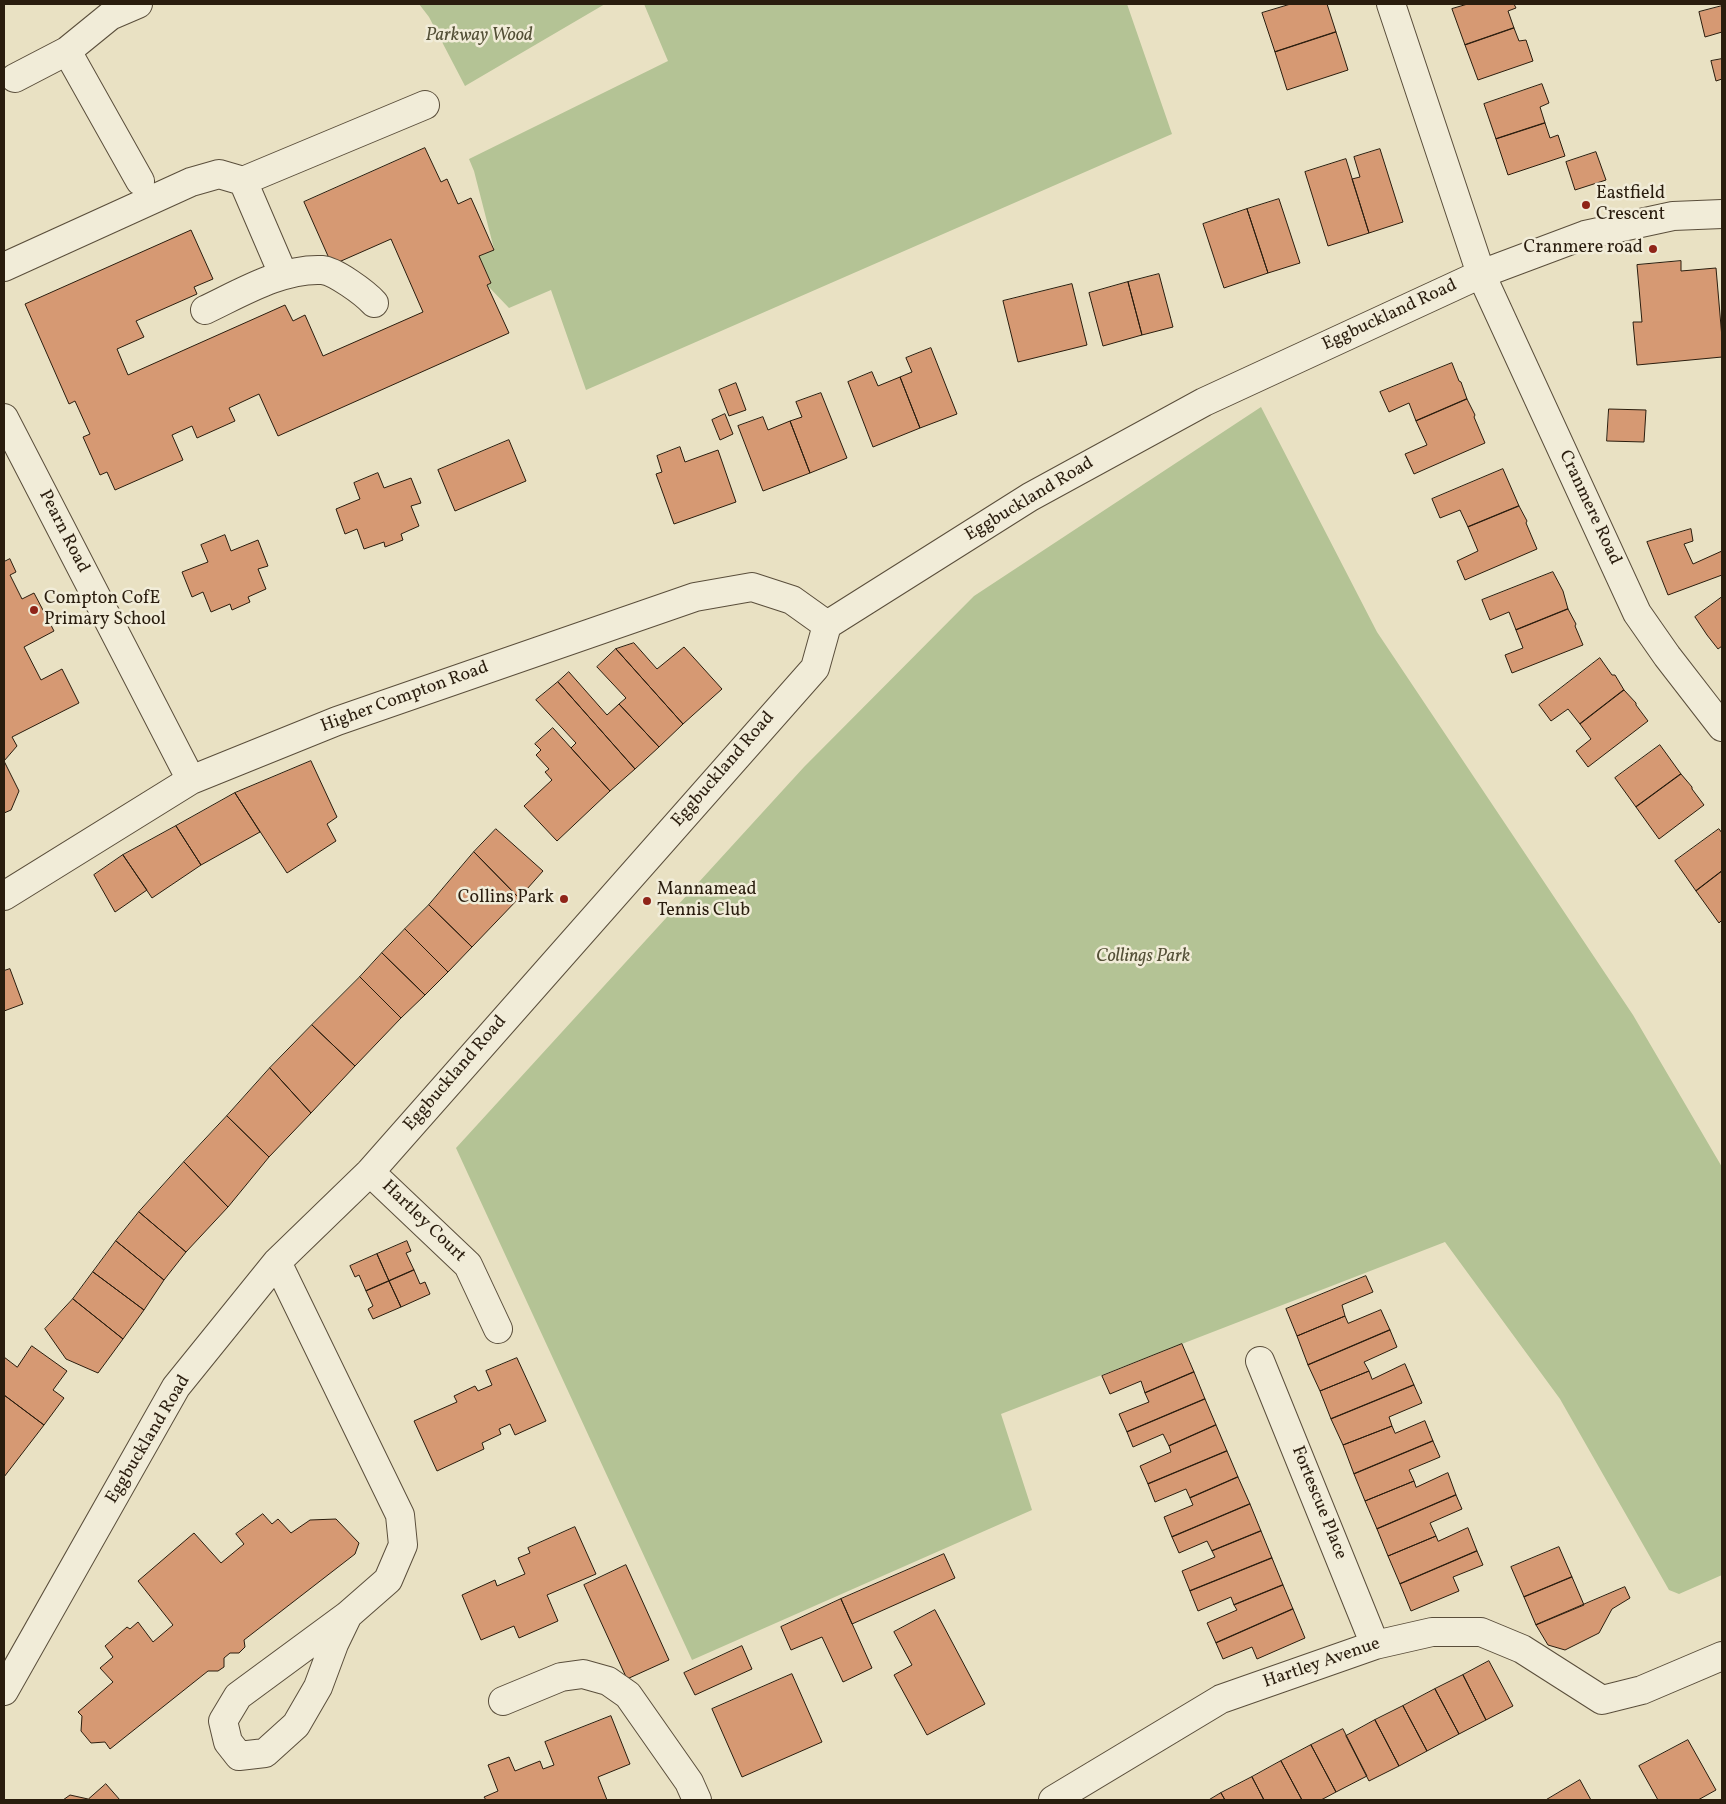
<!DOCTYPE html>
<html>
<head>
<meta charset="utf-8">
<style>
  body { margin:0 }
  #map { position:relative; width:1726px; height:1804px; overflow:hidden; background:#e9e1c3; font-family:Vollkorn,serif }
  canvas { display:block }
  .frame { position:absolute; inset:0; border:5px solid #2a1d0e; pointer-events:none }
</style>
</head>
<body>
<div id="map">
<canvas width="1726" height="1804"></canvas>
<div class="frame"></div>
</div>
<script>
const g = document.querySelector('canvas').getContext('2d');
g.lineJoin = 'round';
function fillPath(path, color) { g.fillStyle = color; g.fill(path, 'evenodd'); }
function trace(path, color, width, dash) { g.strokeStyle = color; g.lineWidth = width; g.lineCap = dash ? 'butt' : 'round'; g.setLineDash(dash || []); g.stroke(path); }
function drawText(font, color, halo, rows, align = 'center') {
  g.font = font + ' Vollkorn,serif'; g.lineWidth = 5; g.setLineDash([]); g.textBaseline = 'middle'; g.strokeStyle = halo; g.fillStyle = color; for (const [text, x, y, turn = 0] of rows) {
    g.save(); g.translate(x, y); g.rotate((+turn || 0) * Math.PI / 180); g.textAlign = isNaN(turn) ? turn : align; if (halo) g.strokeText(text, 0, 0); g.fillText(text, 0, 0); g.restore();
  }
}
const green = new Path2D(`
  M419,4H605L465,86L429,17Z
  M644,4H1127L1172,134L586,390L551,290L509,308L487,285L491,283L479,256L494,249L474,171L469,159L668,61Z
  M1261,407L1377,632L1633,1015L1722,1167V1575L1679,1594L1669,1590L1560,1399L1445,1242L1001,1414L1032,1510L692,1660L456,1148L804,767L974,596Z`);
const building = new Path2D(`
  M1291,4H1327L1336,32L1275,52L1262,13Z
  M1468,4H1514L1516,8L1508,11L1514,28L1465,45L1452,9Z
  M1722,6V32L1705,37L1699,12Z
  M1514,28L1519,41L1526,40L1533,61L1478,80L1465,45Z
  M1336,32L1348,70L1287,90L1275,52Z
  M1722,59V79L1716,81L1711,61Z
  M1542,84L1549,103L1540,107L1545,123L1496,139L1484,104Z
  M1545,123L1550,138L1558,135L1565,156L1508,175L1496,139Z
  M425,148L441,182L447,179L458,204L471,198L494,250L479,256L491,283L487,285L509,333L278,436L259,394L229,408L235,421L197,438L192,426L172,435L183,460L115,490L107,472L100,475L83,437L90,434L75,401L69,404L25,304L191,230L213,279L194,287L197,294L136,321L144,337L117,349L128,375L285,305L293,321L305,315L323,356L423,312L391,239L332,265L304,202Z
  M1380,149L1403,222L1369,233L1352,179L1360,177L1354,157Z
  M1596,152L1606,180L1575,190L1566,162Z
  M1346,159L1369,233L1328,246L1305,172Z
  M1279,199L1300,263L1268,273L1247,209Z
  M1247,209L1268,273L1224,288L1203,224Z
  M1681,261V271L1716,268L1722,338V357L1637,365L1633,322H1642L1637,265Z
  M1159,274L1173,327L1142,335L1128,282Z
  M1128,282L1142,335L1103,346L1089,293Z
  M1072,284L1087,345L1018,362L1003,301Z
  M931,348L957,414L920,428L900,377L912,372L906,358Z
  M1452,363L1459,381L1461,382L1467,399L1416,421L1409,403L1389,412L1380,392Z
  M872,372L878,386L900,377L920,428L873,447L848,382Z
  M736,383L746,410L729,416L719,390Z
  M821,393L847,458L810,473L790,421L802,417L796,402Z
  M1467,399L1475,415L1474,417L1485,443L1414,474L1405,454L1427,445L1416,421Z
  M1609,409L1646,410L1644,442L1607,441Z
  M725,414L733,434L720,440L712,420Z
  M763,417L768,430L790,421L810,473L763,491L738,426Z
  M509,440L526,481L455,511L438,470Z
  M680,447L685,462L718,450L736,502L674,524L656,474L662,472L657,456Z
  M1503,469L1519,506L1468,527L1460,510L1440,518L1432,499Z
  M378,473L384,488L411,478L421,503L411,506L419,526L401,534L403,540L385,547L384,542L364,549L357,529L345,534L336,509L360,499L354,483Z
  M1519,506L1527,521L1526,523L1537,549L1465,580L1457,561L1478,551L1468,527Z
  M1691,529L1693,541L1684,544L1693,564L1722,551V575L1668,595L1647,542Z
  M225,535L231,551L258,540L268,566L258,569L266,589L248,597L250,602L232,610L230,604L211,612L203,592L192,597L182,572L208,562L201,545Z
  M10,559L16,572L10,575L22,599L34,593L54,631L24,647L41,680L62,669L79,703L12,737L17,746L4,761L19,791L11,810L4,813V562Z
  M1553,572L1563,591L1568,609L1516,630L1509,612L1490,620L1482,600Z
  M1722,597V646L1718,649L1707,635L1695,617Z
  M1568,609L1576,624L1575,626L1583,645L1512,673L1505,655L1523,648L1516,630Z
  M634,643L657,669L684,647L722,689L683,724L616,649Z
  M616,649L683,724L659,747L619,704L626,698L597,667Z
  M1600,658L1612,675H1615L1624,690L1580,724L1568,709L1551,721L1539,705Z
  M569,672L607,715L619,704L659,747L635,769L558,682Z
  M558,682L635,769L610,791L571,748L576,743L536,700Z
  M1624,690L1636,703V705L1648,721L1588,767L1576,751L1591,739L1580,724Z
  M553,728L610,791L557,841L524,806L552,780L545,772L549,769L536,755L541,750L535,744Z
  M1660,745L1681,774L1636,807L1615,778Z
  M311,761L337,817L327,824L336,841L287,873L235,793Z
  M1681,774L1692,787V789L1704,805L1659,839L1636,807Z
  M235,793L260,832L201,865L176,826Z
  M176,826L201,865L152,898L123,855Z
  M496,829L543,871L519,898L474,852Z
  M1719,829L1722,833V871L1696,891L1675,861Z
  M474,852L519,898L472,947L429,905Z
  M123,855L147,890L115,912L94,875Z
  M1722,871V920L1719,923L1696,891Z
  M429,905L472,947L448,972L405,929Z
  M405,929L448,972L425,995L382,953Z
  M382,953L425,995L401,1018L360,977Z
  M10,969L23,1004L4,1011V971Z
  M360,977L401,1018L355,1066L312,1025Z
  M312,1025L355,1066L311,1113L270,1068Z
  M270,1068L311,1113L269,1157L227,1116Z
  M227,1116L269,1157L228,1207L184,1162Z
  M184,1162L228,1207L186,1252L139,1212Z
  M139,1212L186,1252L164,1280L116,1241Z
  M116,1241L164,1280L144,1310L93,1272Z
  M407,1241L411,1251L406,1253L414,1270L389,1281L377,1254Z
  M377,1254L389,1281L366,1291L359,1275L355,1277L350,1266Z
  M414,1270L420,1284L425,1282L430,1294L401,1307L389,1281Z
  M93,1272L144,1310L123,1339L73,1299Z
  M1366,1276L1373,1292L1342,1305L1345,1316L1297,1336L1286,1309Z
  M389,1281L401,1307L373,1319L368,1309L373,1306L366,1291Z
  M73,1299L123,1339L98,1373L66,1359L45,1329Z
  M1381,1310L1390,1330L1308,1365L1297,1336L1345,1316L1348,1323Z
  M1390,1330L1397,1347L1364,1362L1369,1371L1320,1391L1308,1365Z
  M1182,1344L1194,1372L1145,1393L1141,1381L1110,1394L1102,1376Z
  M32,1346L67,1371L53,1390L64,1398L44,1425L4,1395V1357L17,1367Z
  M517,1358L546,1421L515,1435L510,1424L499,1429L501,1434L482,1443L484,1449L437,1471L414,1421L457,1402L454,1396L475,1386L478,1391L492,1385L486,1371Z
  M1405,1364L1414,1385L1331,1419L1320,1391L1369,1371L1372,1379Z
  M1194,1372L1205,1399L1127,1432L1119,1414L1149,1402L1145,1393Z
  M1414,1385L1422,1403L1389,1417L1392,1426L1343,1445L1331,1419Z
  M4,1395L44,1425L4,1477Z
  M1205,1399L1216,1425L1169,1446L1163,1434L1133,1447L1127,1432Z
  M1425,1421L1433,1441L1354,1474L1343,1445L1392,1426L1395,1433Z
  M1216,1425L1227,1451L1148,1484L1140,1466L1171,1452L1169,1446Z
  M1433,1441L1440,1457L1409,1470L1414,1481L1365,1501L1354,1474Z
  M1227,1451L1238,1477L1190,1498L1186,1489L1155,1502L1148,1484Z
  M1448,1473L1456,1495L1377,1529L1365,1501L1414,1481L1416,1487Z
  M1238,1477L1250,1504L1172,1537L1164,1517L1193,1505L1190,1498Z
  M1456,1495L1462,1509L1430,1523L1436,1536L1388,1556L1377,1529Z
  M1250,1504L1261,1531L1212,1551L1207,1541L1179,1553L1172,1537Z
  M263,1514L272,1524L278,1519L291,1533L310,1520L336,1519L359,1543L355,1554L244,1640L245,1647L239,1653H230L224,1658V1667L218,1671H208L110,1749L105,1742L91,1743L81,1731L82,1716L78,1712L113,1682L100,1668L113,1657L105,1646L127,1627L130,1629L138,1622L153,1642L173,1625L138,1581L194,1533L221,1563L244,1544L236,1534Z
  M575,1527L596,1574L547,1595L558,1621L519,1638L514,1626L481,1640L462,1595L495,1580L497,1586L525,1574L518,1558L530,1553L528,1548Z
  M1468,1528L1477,1551L1400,1584L1388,1556L1436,1536L1438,1541Z
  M1261,1531L1272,1558L1190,1591L1182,1571L1215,1557L1212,1551Z
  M1559,1547L1572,1577L1524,1597L1511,1567Z
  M1477,1551L1483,1565L1453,1577L1459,1591L1411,1611L1400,1584Z
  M944,1554L955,1578L852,1624L841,1599Z
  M1272,1558L1283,1585L1234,1605L1231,1597L1198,1611L1190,1591Z
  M626,1565L669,1660L627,1679L584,1585Z
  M1572,1577L1584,1605L1536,1625L1524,1597Z
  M1283,1585L1293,1609L1216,1643L1207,1623L1237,1610L1234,1605Z
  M1625,1587L1630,1598L1612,1609L1599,1633L1565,1650L1548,1645L1536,1625Z
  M841,1599L872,1668L843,1682L822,1637L791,1650L781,1627Z
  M1293,1609L1305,1638L1257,1659L1252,1647L1223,1659L1216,1643Z
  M935,1610L985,1704L927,1735L894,1675L912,1665L894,1632Z
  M742,1646L752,1669L695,1695L684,1673Z
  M1489,1661L1513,1706L1486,1720L1463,1675Z
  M792,1674L822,1742L742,1777L712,1709Z
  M1463,1675L1486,1720L1459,1734L1435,1689Z
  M1435,1689L1459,1734L1427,1751L1403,1706Z
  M1403,1706L1427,1751L1399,1766L1375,1720Z
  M611,1716L630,1764L598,1777L607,1800H486L484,1797L498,1791L488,1765L509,1757L515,1771L540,1761L543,1769L554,1765L545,1742Z
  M1375,1720L1399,1766L1369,1781L1346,1736Z
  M1343,1729L1367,1776L1336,1792L1311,1745Z
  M1688,1740L1716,1790L1698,1800H1658L1639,1766Z
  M1311,1745L1336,1792L1321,1800H1302L1281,1761Z
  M1281,1761L1302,1800H1264L1252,1777Z
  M1252,1777L1264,1800H1225L1221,1793Z
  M1580,1780L1591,1800H1546Z
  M106,1784L120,1800H63L70,1795L88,1799Z
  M1221,1793L1225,1800H1209Z`);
const minor = new Path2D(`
  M1391,4L1481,274L1637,613L1667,656L1722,727
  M67,51L140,181
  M15,78L67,51L110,16L138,4
  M243,181L283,274
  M4,267L191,182L219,174L243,181L425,105
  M205,310C241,293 282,268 322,270C335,271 365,293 374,303
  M4,418L191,780
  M4,896L191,780L337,721L695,597L752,587L792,600L827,625
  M370,1172L468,1265L498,1329
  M277,1262L400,1515L403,1545L388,1580L348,1615L238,1696L223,1721L228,1742L239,1756L265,1753L296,1725L318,1687L334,1644L348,1615
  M1260,1361L1375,1645
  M4,1691L176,1387L277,1262L370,1172L815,668L827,625L1030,497L1204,402L1481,274L1585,235L1673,216L1722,214
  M503,1701L561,1677L583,1674L608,1681L628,1695L689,1782L697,1800
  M1053,1800L1221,1699L1375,1645L1432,1632H1481L1522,1649L1602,1700L1642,1690L1722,1656`);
const markers = [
  [1586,205,5,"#8f2418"],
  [1653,249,5,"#8f2418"],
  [34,610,5,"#8f2418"],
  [564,899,5,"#8f2418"],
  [647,901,5,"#8f2418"]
];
const parkNames = [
  ["Parkway Wood",479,37],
  ["Collings Park",1143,958]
];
const poiNames = [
  ["Eastfield",1596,195],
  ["Crescent",1596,216],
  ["Cranmere road",1643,249,"right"],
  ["Compton CofE",44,600],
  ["Primary School",44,621],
  ["Mannamead",657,891],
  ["Tennis Club",657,912],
  ["Collins Park",554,899,"right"]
];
const streetNames = [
  ["Eggbuckland Road",1390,316,-25],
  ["Eggbuckland Road",1030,500,-31],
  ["Cranmere Road",1589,508,65],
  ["Pearn Road",63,532,63],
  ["Higher Compton Road",405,698,-20],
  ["Eggbuckland Road",724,770,-49],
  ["Eggbuckland Road",456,1074,-49],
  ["Hartley Court",423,1222,44],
  ["Eggbuckland Road",149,1440,-59],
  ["Fortescue Place",1318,1503,68],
  ["Hartley Avenue",1322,1664,-19]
];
fillPath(green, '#b4c395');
fillPath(building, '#d69973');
trace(building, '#2a1d0e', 1);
trace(minor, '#5a4e3b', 30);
trace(minor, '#f1ecd8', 28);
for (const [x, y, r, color] of markers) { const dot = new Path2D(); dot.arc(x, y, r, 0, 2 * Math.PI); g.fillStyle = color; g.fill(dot); trace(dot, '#f1ecd8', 2); }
drawText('italic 18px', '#534f36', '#f1ecd8', parkNames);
drawText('18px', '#2a1d0e', '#f1ecd8', poiNames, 'left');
drawText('18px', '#2a1d0e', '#f1ecd8', streetNames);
</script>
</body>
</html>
